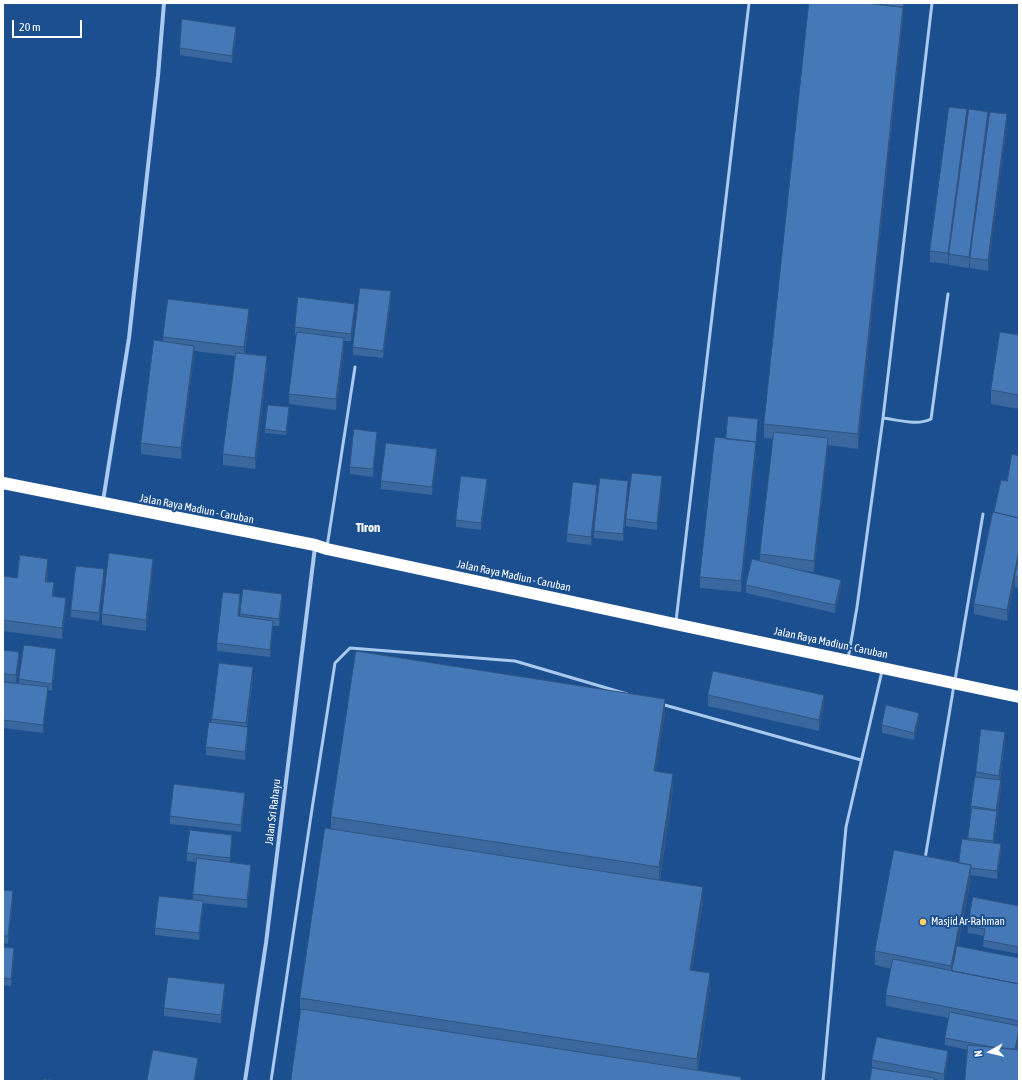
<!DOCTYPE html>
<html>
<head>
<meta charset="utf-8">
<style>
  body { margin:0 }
  #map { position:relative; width:1022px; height:1084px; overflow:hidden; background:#1b4f8f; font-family:"Asap Condensed",sans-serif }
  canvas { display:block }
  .frame { position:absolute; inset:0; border:4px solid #fff; pointer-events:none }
  .north { position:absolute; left:970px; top:1032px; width:40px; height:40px; -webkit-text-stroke:3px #1b4f8f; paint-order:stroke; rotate:262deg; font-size:11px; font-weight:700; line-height:16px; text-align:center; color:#fff }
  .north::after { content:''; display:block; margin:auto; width:14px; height:18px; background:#fff; clip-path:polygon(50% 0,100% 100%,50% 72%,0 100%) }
  .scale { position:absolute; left:12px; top:20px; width:70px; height:18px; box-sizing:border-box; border:2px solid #fff; border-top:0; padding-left:5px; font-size:12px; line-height:14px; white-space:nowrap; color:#fff; -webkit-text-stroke:3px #1b4f8f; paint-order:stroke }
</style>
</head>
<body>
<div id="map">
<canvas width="1022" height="1084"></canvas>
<div class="frame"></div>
<div class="north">N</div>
<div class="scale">20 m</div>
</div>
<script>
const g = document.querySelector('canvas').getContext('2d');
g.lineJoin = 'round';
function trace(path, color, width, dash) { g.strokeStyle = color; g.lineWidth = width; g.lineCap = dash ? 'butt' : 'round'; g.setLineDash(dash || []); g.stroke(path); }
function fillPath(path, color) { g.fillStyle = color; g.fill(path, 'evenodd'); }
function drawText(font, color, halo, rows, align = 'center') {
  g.font = font + ' "Asap Condensed",sans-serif'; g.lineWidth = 4; g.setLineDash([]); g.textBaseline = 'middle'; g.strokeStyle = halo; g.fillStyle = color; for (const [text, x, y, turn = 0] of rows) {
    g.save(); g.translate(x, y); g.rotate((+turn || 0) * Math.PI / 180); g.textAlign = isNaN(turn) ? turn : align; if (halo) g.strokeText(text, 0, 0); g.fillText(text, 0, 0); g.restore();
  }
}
const lane = new Path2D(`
  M883,418C898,420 918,426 931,419L948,294
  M327,547L355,367
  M676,621L749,3
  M848,659L857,607L883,418L932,3
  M955,680L983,514
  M661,704L861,760
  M925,859L954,685
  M271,1081L312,809L335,663L350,648L515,661L627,694
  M823,1081L846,827L882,671`);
const street = new Path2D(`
  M103,501L129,338L158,76L164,3
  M245,1081L266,943L315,547`);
const highway = new Path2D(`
  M3,483L315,545L327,549L675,624L1019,697`);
const wall = new Path2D(`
  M903,17L858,449L828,445L814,572L800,570L841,587L835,613L746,593V585L760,561V554L773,439L764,438V424Z
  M236,35L232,63L180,55V48Z
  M969,109V268L949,265V254Z
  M967,120L948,264L930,262V251Z
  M1007,125L988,271L970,268V258Z
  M391,299L383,358L353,355V347Z
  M355,311L351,341H344V349L336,410L289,404V394L296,335L295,334V327Z
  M249,320L245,354L267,367L255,469L223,465V454L235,356L194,351V356L181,459L141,454V443L163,342V337Z
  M1019,335V409L991,404V390Z
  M289,411L286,435L265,433V429Z
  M758,426L756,443V453L741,592L700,588V577L726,439Z
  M377,439L373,477L350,474V467Z
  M437,456L432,495L381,489V481Z
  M1019,456V588L1015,587V580L1007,621L974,614V604L994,512L1007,481Z
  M662,484L657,530L626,526V519Z
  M487,487L481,530L456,527V520Z
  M628,489L623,541L594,538V531Z
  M597,492L591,545L567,542V534Z
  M153,569L146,631L102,625V614Z
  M48,570L47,582L54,593L53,596L66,609L62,639L3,631V576L17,578Z
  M104,577L99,621L71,617V610Z
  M240,601L239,616L240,617V614L282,601L279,626H273L270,657L217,651V643Z
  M3,650L19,660L16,683L3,681Z
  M56,657L52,691L48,690L43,733L3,728V682L19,684V679Z
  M253,675L247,727L248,734L245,760L206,755V747L212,722V719Z
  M708,695L824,706L819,731L708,706Z
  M665,713L656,772L673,789L660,880L703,901L692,970L710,987L698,1070L741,1081L300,1012V998L331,829V817Z
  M919,720L914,740L882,733V725Z
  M1005,740L1000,780L1001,788L994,843L1001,852L997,879L971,875V879L958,946L1019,958V1037L1017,1049L968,1050L945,1045V1038L949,1018L886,1006V995L891,969L875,965V951L959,863L968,840L971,814V806L976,777V772Z
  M245,801L241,832L170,824V816Z
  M232,842L230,862L251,872L247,908L203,903V909L199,940L155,935V928L193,900V894L197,862L187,861V853Z
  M3,890L13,898L8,944L3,943Z
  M1019,906V954L983,947L984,936L968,933V926Z
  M3,947L14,956L11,986L3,985Z
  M225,992L221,1023L164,1016V1008Z
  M948,1058L944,1081L934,1079V1081L908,1074L872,1067V1060Z`);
const shadedWall = new Path2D(`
  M904,3H905L903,21L858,449V434Z
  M236,27V35L232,63V56Z
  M967,109V120L948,264V253Z
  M988,112V123L969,268V257Z
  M1007,114V125L988,271V260Z
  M391,291V299L383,358V351Z
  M355,304V311L351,341V334Z
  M249,309V320L244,358V347Z
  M344,338V349L336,410V399Z
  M194,346V356L181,459V448Z
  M267,356V367L255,469V458Z
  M758,419V426L756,443V453L741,592V581Z
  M377,432V439L373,477V469Z
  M828,438V449L814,572V561Z
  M437,449V456L432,495V487Z
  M662,476V484L657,530V523Z
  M487,479V487L481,530V523Z
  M628,481V489L623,541V534Z
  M597,485V492L591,545V537Z
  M1019,550V561L1015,576V580L1007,621V610Z
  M48,559V570L45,592V582Z
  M153,559V569L146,631V620Z
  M104,569V577L99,621V613Z
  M841,580V587L835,613V605Z
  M54,582V593L52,607V596Z
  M240,594V601L238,624V616Z
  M282,594V601L279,626V619Z
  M66,598V609L62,639V628Z
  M273,621V628L270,657V650Z
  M56,649V657L52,691V684Z
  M19,652V660L16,683V675Z
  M253,667V675L246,730V723Z
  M48,687V695L43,733V725Z
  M824,695V706L819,731V720Z
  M665,699V713L654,785V771Z
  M919,713V720L914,740V733Z
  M248,727V734L245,760V752Z
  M1005,732V740L999,783V776Z
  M673,774V789L659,882V867Z
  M1001,780V788L993,849V841L996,816V810Z
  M245,793V801L241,832V825Z
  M232,835V842L230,866V858Z
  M1001,844V852L997,879V871Z
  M251,865V872L247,908V900Z
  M971,865V879L951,980V966Z
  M703,887V901L690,984V970Z
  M13,891V898L8,944V936Z
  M203,901V909L199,940V933Z
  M14,948V956L11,986V979Z
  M710,973V987L697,1073V1059Z
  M225,984V992L221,1023V1015Z
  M1019,1030V1037L1015,1059V1051Z
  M948,1051V1058L944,1081V1074Z
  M198,1058V1065L195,1081H194Z`);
const building = new Path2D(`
  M809,3H868L903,7L858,434L764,424Z
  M868,3H904L903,7Z
  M182,19L236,27L232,56L180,48Z
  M949,107L967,109L948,253L930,251Z
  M969,109L988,112L969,257L949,254Z
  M990,112L1007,114L988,260L970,258Z
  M360,288L391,291L383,351L353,347Z
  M298,297L355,304L351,334L295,327Z
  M168,299L249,309L244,347L163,337Z
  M297,332L344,338L336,399L289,394Z
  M1000,332L1019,335V395L991,390Z
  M154,340L194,346L181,448L141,443Z
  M236,353L267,356L255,458L223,454Z
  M268,405L289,407L286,432L265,429Z
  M728,416L758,419L756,442L726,439Z
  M354,429L377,432L373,469L350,467Z
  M774,432L828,438L814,561L760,554Z
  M715,437L756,442L741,581L700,577Z
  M386,443L437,449L432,487L381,481Z
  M1012,454L1019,456V518L994,512L1001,480L1007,481Z
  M632,473L662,476L657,523L626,519Z
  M461,476L487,479L481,523L456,520Z
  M600,478L628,481L623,534L594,531Z
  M573,482L597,485L591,537L567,534Z
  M993,512L1019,518V550L1007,610L974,604Z
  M109,553L153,559L146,620L102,614Z
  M20,555L48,559L45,582H54L52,596L66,598L62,628L3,620V576L17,578Z
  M1019,558V577L1015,576Z
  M752,559L841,580L835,605L746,585Z
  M76,566L104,569L99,613L71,610Z
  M243,589L282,594L279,619L240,614Z
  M223,592L240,594L238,616L273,621L270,650L217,643Z
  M24,645L56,649L52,684L19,679Z
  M3,650L19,652L16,675L3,674Z
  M356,651L665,699L654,771L673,774L659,867L331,817Z
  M219,663L253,667L246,723L212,719Z
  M713,671L824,695L819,720L708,695Z
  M3,682L48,687L43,725L3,720Z
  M886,705L919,713L914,733L882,725Z
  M209,722L248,727L245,752L206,747Z
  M981,729L1005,732L999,776L976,772Z
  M975,777L1001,780L996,810L971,806Z
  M174,784L245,793L241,825L170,816Z
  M972,808L997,811L993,841L968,838Z
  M325,828L703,887L690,970L710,973L697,1059L300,998Z
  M190,830L232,835L230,858L187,853Z
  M962,839L1001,844L997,871L971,868V865L959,863Z
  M894,850L971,865L951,966L875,951Z
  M197,858L251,865L247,900L193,894Z
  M3,890L13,891L8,936H3Z
  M159,896L203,901L199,933L155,928Z
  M973,897L1019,906V947L983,940L985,929L968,926Z
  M957,946L1019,958V984L952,971Z
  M3,947L14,948L11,979L3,978Z
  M893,959L1019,984V1021L886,995Z
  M168,977L225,984L221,1015L164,1008Z
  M301,1009L741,1077V1081H291Z
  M950,1012L1019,1026V1030L1015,1049L992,1047L945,1038Z
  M877,1037L948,1051L944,1074L872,1060Z
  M968,1045L1019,1050V1081H965Z
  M153,1050L198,1058L194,1081H147Z
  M872,1068L934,1078V1081H870Z
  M44,1079L57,1081H44Z`);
const markers = [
  [923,922,4,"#ffd166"]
];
const streetNames = [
  ["Jalan Raya Madiun - Caruban",197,509,11],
  ["Jalan Raya Madiun - Caruban",514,576,12],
  ["Jalan Raya Madiun - Caruban",831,643,12],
  ["Jalan Sri Rahayu",273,812,-83]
];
const poiNames = [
  ["Masjid Ar-Rahman",931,922]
];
const quarterNames = [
  ["Tiron",368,528]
];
trace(lane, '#a9c9ee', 3);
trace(street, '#a9c9ee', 4);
trace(highway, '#fff', 12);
fillPath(wall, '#3a679d');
fillPath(shadedWall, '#305480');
fillPath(building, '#4478b7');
trace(building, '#305480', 1);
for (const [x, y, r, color] of markers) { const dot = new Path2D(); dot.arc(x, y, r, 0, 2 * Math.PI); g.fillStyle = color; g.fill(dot); trace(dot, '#1b4f8f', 1.5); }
drawText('11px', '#fff', '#1b4f8f', streetNames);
drawText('11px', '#fff', '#1b4f8f', poiNames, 'left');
drawText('bold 13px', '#fff', '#1b4f8f', quarterNames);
</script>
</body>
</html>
